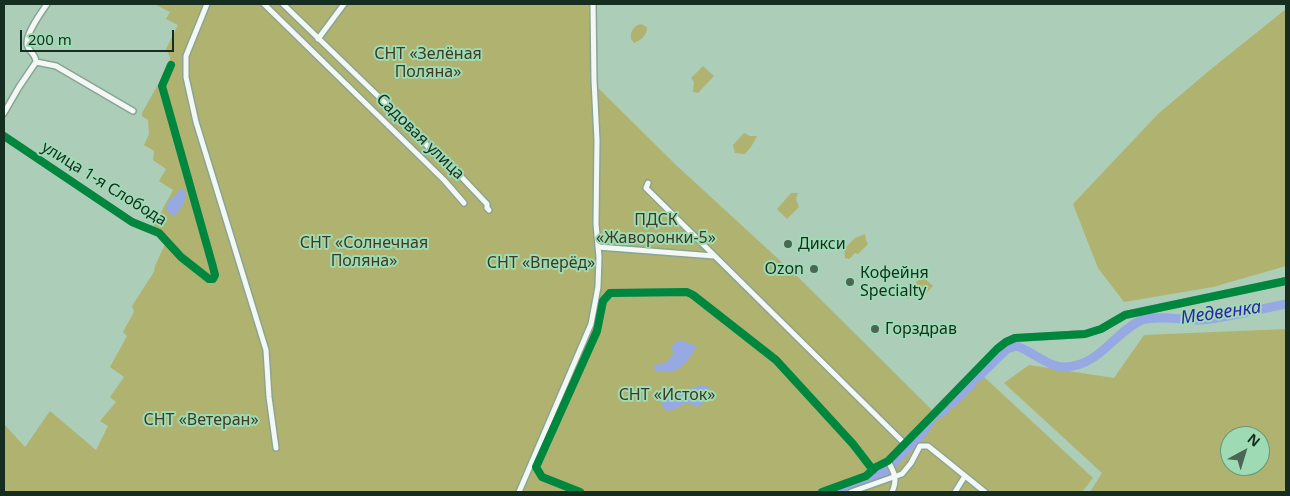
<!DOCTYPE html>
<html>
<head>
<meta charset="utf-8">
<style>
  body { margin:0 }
  #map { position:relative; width:1290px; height:496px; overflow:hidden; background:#accdb8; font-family:"Noto Sans",sans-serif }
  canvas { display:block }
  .frame { position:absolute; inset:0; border:5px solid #162e20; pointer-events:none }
  .north { position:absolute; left:1220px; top:426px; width:50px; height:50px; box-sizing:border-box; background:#9edbb5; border:1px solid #689679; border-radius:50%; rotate:39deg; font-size:14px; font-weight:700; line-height:20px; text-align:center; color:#162e20 }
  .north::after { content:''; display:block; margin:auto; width:18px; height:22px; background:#4a6655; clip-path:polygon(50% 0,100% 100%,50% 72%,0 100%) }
  .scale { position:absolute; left:20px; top:30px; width:154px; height:22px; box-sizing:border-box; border:2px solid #162e20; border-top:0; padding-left:6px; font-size:15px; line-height:18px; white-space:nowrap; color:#162e20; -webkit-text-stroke:4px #9edbb5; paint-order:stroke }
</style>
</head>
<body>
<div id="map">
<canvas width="1290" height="496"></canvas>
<div class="frame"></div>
<div class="north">N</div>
<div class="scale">200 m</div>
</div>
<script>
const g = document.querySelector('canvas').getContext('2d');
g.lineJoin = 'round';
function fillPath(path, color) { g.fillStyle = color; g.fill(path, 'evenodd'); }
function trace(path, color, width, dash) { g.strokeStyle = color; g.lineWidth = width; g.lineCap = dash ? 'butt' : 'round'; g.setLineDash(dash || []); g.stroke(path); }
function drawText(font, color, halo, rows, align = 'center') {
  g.font = font + ' "Noto Sans",sans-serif'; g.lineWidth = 4; g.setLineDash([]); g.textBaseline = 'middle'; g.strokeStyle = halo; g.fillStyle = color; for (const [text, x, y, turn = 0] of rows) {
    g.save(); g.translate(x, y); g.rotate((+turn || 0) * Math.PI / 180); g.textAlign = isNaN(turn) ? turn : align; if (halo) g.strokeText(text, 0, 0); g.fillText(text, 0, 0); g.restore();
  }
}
const green = new Path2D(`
  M154,4H595L596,86L676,165L799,278L939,417L982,375L1093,478L1082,492H4V424L25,447L50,411L96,450L108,426L100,421L116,402L110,397L124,377L110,367L127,336L123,332L134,312L132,306L154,272L155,266L166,242L152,229L173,190L159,181L166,169L153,160L154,151L144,145L149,134L148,120L142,116V113L170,63V57L166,49L178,25L166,19L170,12Z
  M1286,9V266L1213,287L1124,302L1098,268L1073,204L1158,114L1210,70Z
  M641,24L647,27C647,36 641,40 634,43L631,39C630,32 633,26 641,24Z
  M703,66L714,76L698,93L693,92L694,82L691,78Z
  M744,133L750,136H757L751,147L745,154L735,153L733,145Z
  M791,193H798L796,199L799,207L787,219L777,209Z
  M865,234L866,240L868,244L858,254L855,253L849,259L845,258L844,249L855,238Z
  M922,276L933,286L921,299L913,297L907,299V292Z
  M1286,329V492H1090L1102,473L1004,383L1029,365L1114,378L1144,335ZM1230,436H1260V466H1230Z`);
const water = new Path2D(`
  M181,188L186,192C187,199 180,210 175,216L171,214L166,210L168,201L175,196Z
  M679,340L697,346C685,365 680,375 655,371L654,365L665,363L673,355L672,346Z
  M703,385L710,388L711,397L698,407L687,403C678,406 675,412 665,410L658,396L665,390L674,393Z`);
const river = new Path2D(`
  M977,378L1007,349L1016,346C1033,351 1047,367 1065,367C1100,366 1115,331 1142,320C1156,315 1184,320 1200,320C1225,318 1260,309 1286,304
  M951,404L972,384
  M893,464L924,431L933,417L945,410
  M836,492L869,480L888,470`);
const minor = new Path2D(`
  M207,4L186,56V77L196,122L266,350L269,397L276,448
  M264,4L444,180L464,203
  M283,4L412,129L434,153L452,167L487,204V208L489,210
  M318,39L344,4
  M36,62L56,66L133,111
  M4,113L19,87L36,62C36,54 28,51 27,44C26,33 41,13 47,4
  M4,136L132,222L159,233L181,257L209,279H213L215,275L213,267L162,86L171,65
  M648,183L646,188L904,443
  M598,247L714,256
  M888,461C894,472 898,479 892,492
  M519,492L591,324L598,287L599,257L596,224L597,140L594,80L593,4
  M580,492L542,477L536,467L597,331L603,301L610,293L687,292L693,295L776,360L853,444L873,470
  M822,492L866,476L876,467L888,461L997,349L1006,342L1015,338L1085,334L1101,329L1125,315L1286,281
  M851,492L902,474L911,463L920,446H928L985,492
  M955,492L965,476`);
const cycleway = new Path2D(`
  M4,136L132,222L159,233L181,257L209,279H213L215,275L213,267L162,86L171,65
  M580,492L542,477L536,467L597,331L603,301L610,293L687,292L693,295L776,360L853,444L873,470
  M822,492L866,476L876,467L888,461L997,349L1006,342L1015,338L1085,334L1101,329L1125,315L1286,281`);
const markers = [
  [788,244,5,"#4a6655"],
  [814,269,5,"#4a6655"],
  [850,282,5,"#4a6655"],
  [875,329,5,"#4a6655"]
];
const parkNames = [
  ["СНТ «Зелёная",428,54],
  ["Поляна»",428,72],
  ["ПДСК",656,220],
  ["«Жаворонки-5»",656,238],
  ["СНТ «Солнечная",364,243],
  ["Поляна»",364,261],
  ["СНТ «Вперёд»",541,263],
  ["СНТ «Исток»",667,395],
  ["СНТ «Ветеран»",201,420]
];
const streetNames = [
  ["Садовая улица",420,137,44],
  ["улица 1-я Слобода",104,184,32]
];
const poiNames = [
  ["Дикси",798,244],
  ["Ozon",804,269,"right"],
  ["Кофейня",860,273],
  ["Specialty",860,291],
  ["Горздрав",885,329]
];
const waterNames = [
  ["Медвенка",1221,313,-8]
];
fillPath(green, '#b0b270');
fillPath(water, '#96a9e3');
trace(river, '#96a9e3', 9);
trace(minor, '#8aa494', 8);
trace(minor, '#f3f8f4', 5);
trace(cycleway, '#00873e', 8);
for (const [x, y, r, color] of markers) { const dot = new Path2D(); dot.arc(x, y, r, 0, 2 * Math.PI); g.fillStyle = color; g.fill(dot); trace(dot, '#9edbb5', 2); }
drawText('16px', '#3f3a21', '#9edbb5', parkNames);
drawText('16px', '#162e20', '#9edbb5', streetNames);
drawText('16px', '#162e20', '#9edbb5', poiNames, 'left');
drawText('italic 18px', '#3122a7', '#9edbb5', waterNames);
</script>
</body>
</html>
